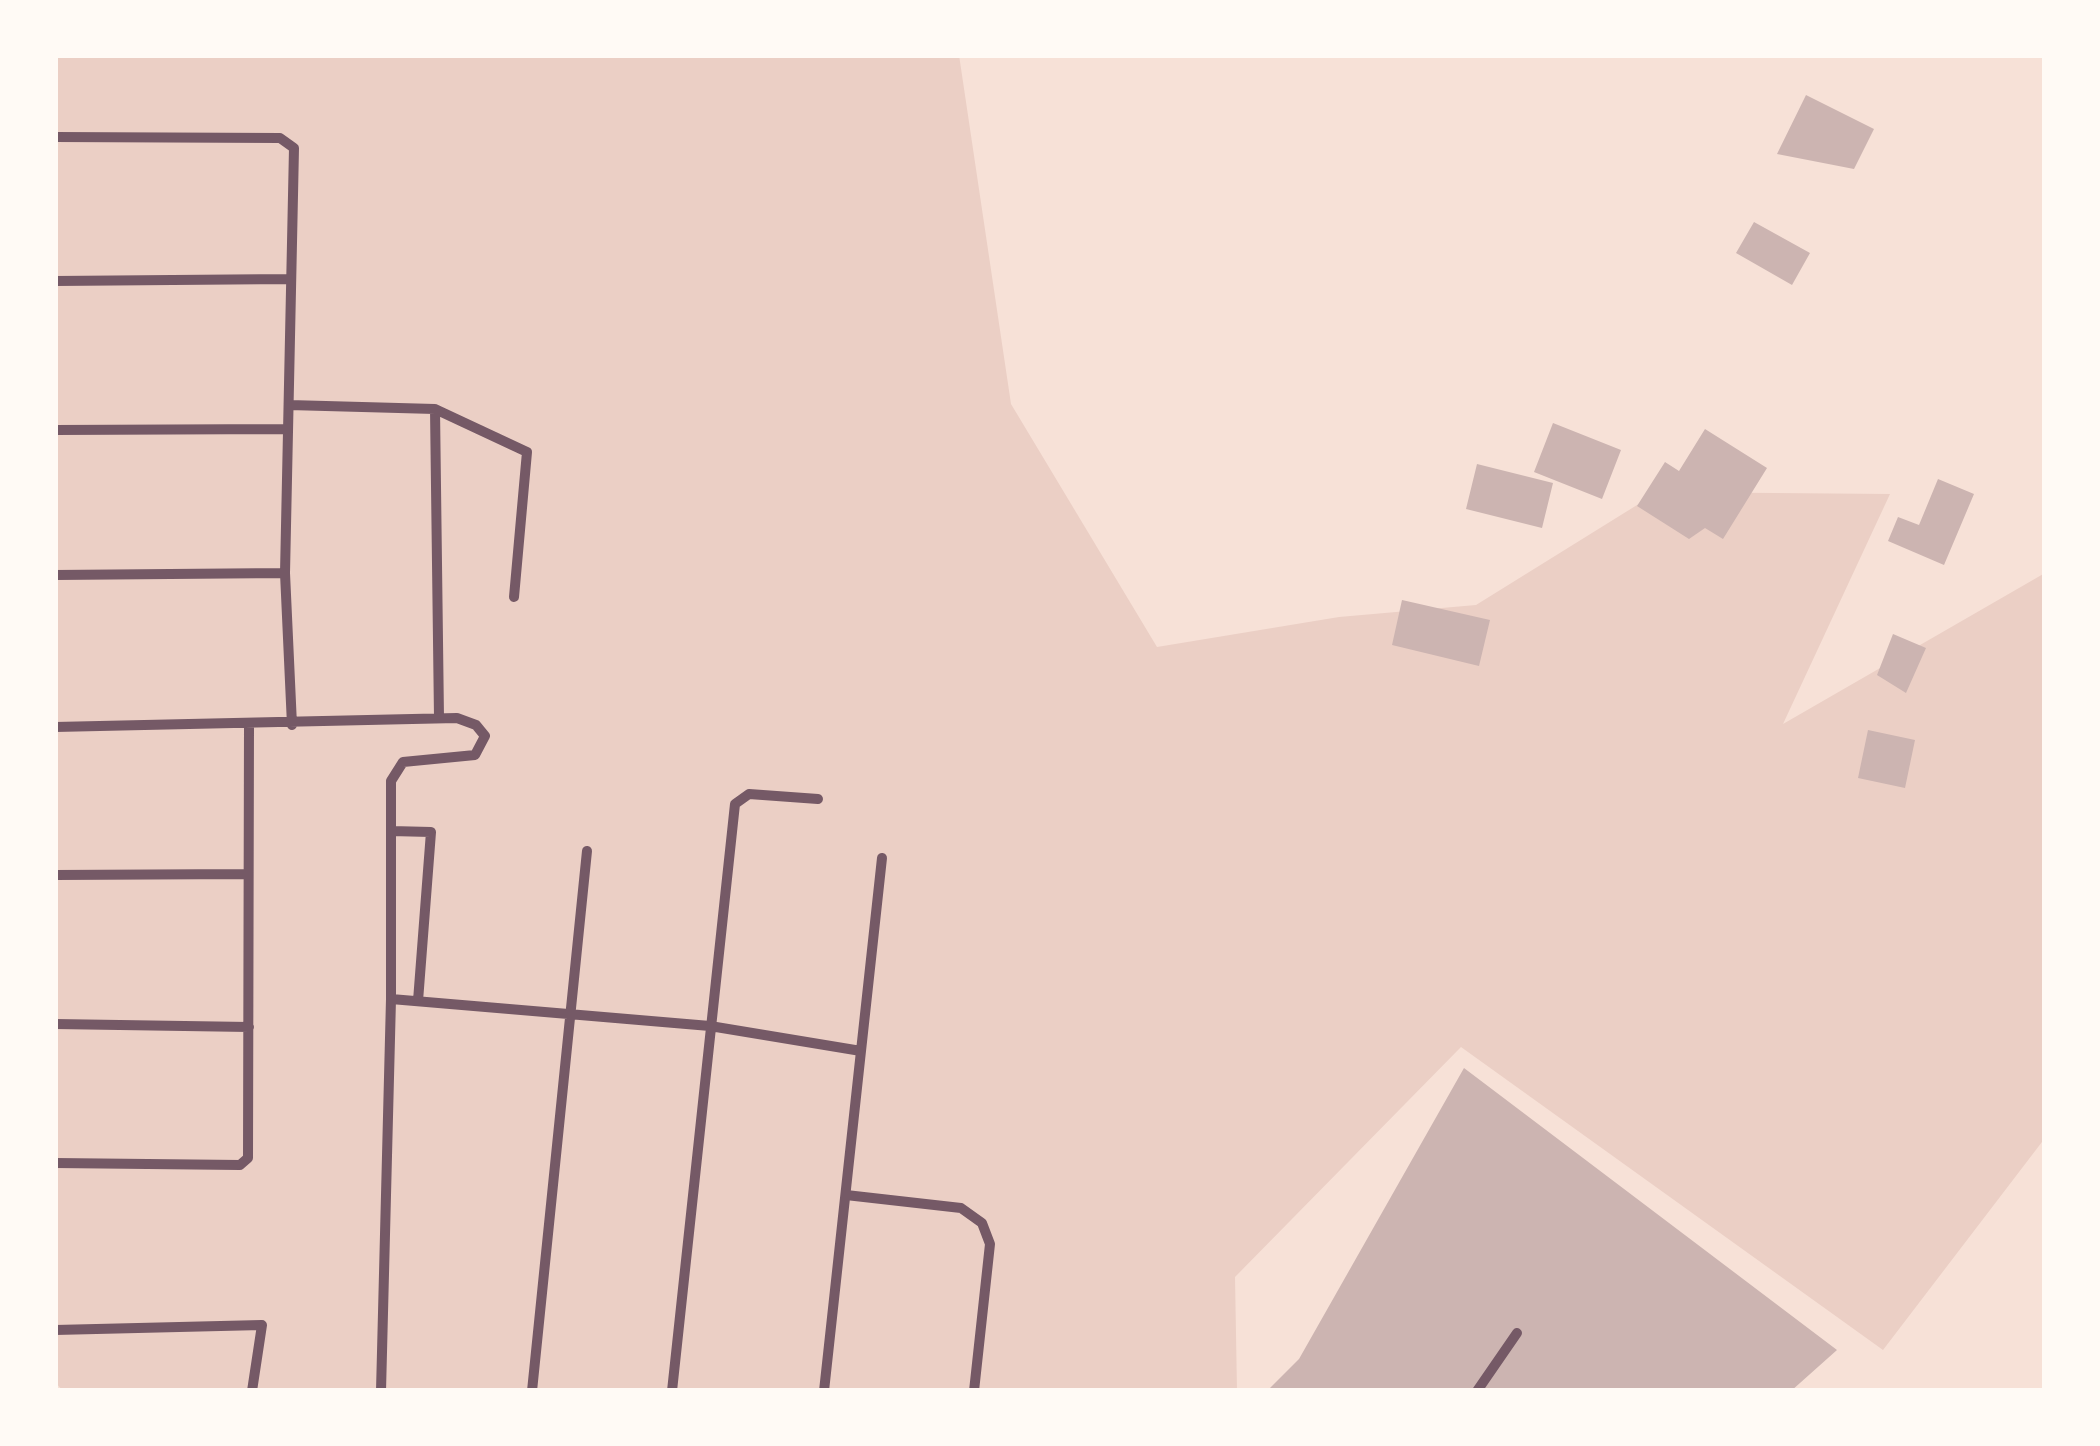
<!DOCTYPE html>
<html>
<head>
<meta charset="utf-8">
<style>
  body { margin:0 }
  #map { position:relative; width:2100px; height:1446px; overflow:hidden; background:#f7e1d7; font-family:Spectral,serif }
  canvas { display:block }
  .frame { position:absolute; inset:0; border:58px solid #fffaf5; pointer-events:none }
</style>
</head>
<body>
<div id="map">
<canvas width="2100" height="1446"></canvas>
<div class="frame"></div>
</div>
<script>
const g = document.querySelector('canvas').getContext('2d');
g.lineJoin = 'round';
function fillPath(path, color) { g.fillStyle = color; g.fill(path, 'evenodd'); }
function trace(path, color, width, dash) { g.strokeStyle = color; g.lineWidth = width; g.lineCap = dash ? 'butt' : 'round'; g.setLineDash(dash || []); g.stroke(path); }
const green = new Path2D(`
  M55,55H959L1011,404L1157,647L1339,617L1476,605L1658,492L1890,494L1783,724L2045,573V1138L1883,1350L1461,1047L1235,1277L1237,1391H63L55,1382Z`);
const building = new Path2D(`
  M1806,95L1874,129L1854,169L1777,154Z
  M1754,222L1810,253L1792,285L1736,253Z
  M1553,423L1621,450L1602,499L1534,472Z
  M1705,429L1767,468L1723,539L1705,528L1689,539L1637,506L1665,462L1679,471Z
  M1477,464L1553,483L1542,528L1466,509Z
  M1938,479L1974,494L1944,565L1888,541L1898,517L1919,525Z
  M1402,600L1490,620L1479,666L1392,645Z
  M1893,634L1926,648L1906,693L1877,675Z
  M1868,730L1915,740L1905,788L1858,778Z
  M1464,1068L1837,1350L1791,1391H1267L1299,1359Z`);
const minor = new Path2D(`
  M55,137L280,138L294,148L285,573L292,725
  M55,281L290,279
  M289,405L435,409L527,452L514,597
  M435,409L439,718
  M55,430L287,429
  M55,575L285,573
  M55,727L457,718L476,725L485,736L475,755L403,762L391,781V999L381,1391
  M391,831L431,832L418,1001
  M55,875L247,874
  M391,999L710,1026L861,1051
  M55,1024L249,1027
  M55,1163L240,1165L248,1158L249,724
  M846,1195L961,1208L982,1223L990,1244L974,1391
  M55,1330L262,1325L252,1391
  M532,1391L587,851
  M672,1391L735,804L749,794L818,799
  M824,1391L882,858
  M1477,1391L1517,1333`);
fillPath(green, '#ebcfc5');
fillPath(building, '#ccb4b1');
trace(minor, '#755966', 10);
</script>
</body>
</html>
